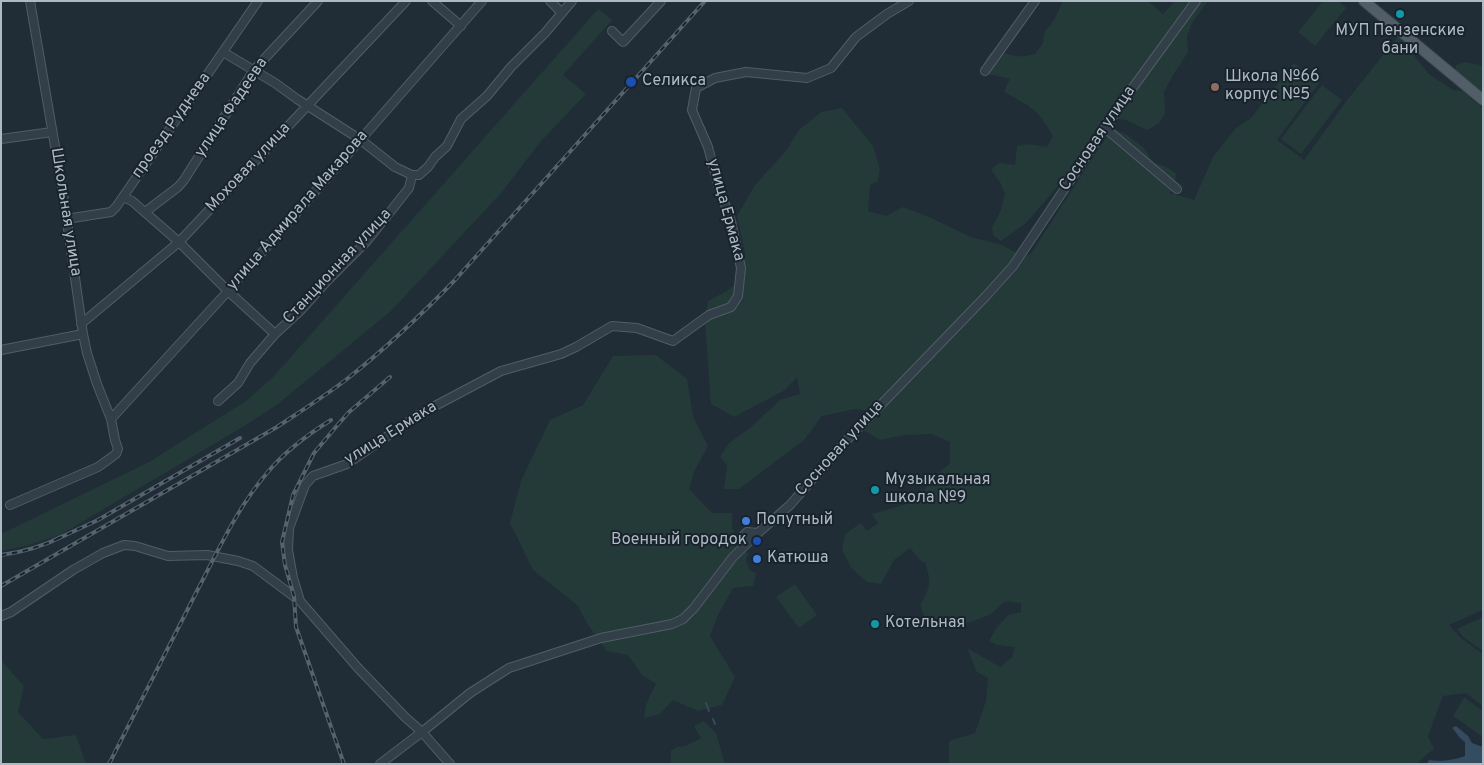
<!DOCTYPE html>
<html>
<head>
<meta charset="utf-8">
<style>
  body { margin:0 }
  #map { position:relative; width:1484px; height:765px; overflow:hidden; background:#202d37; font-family:Overpass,sans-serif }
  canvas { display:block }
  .frame { position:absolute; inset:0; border:2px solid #adbac4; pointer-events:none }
</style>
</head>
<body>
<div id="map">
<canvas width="1484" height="765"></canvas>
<div class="frame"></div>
</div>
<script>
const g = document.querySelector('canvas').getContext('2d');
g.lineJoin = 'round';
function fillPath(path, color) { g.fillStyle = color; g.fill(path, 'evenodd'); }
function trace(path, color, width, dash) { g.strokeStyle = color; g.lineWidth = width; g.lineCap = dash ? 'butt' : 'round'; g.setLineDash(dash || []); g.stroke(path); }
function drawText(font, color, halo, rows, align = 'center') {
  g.font = font + ' Overpass,sans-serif'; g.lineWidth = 4; g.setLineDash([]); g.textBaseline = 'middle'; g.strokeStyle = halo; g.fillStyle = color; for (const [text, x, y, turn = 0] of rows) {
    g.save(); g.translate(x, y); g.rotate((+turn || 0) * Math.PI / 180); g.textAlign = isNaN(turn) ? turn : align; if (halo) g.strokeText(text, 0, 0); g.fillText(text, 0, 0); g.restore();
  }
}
const green = new Path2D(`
  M1063,1H1148L1163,14L1175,1H1208L1193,21L1187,36L1188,52L1173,75L1164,92L1165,114L1159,123L1147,130L1126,120L1108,118L1100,123L1073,169L1026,223L1001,241L993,235L992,227L1001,210L1005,194L1000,182L991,170L999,163L1015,165L1017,146L1028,144L1047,147L1053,136C1047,126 1041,115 1031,108C1023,101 1013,98 1004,91L1010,79L984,73L981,70L987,57L995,48C1002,49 1001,51 1006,53C1014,58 1027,56 1035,54L1043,43L1044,33L1054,20Z
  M1323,1H1338L1346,8L1315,46L1298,32Z
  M598,9L612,20L563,75L586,94L541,141L502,192L392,310L278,404L246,425L60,535L26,546L1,551V534L149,462L246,401L274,376Z
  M1398,36L1430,75L1453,90L1462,91L1483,109V610L1449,625L1461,638L1483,654V706L1466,693L1443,696L1428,736L1434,749L1425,756L1417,764H949V741L975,733L986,701L988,678L977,672L967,648L1000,667L1012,657L1015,647L997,645L989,641L997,627L1008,615L1021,612V603L1005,601L991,614L971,622L941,627L926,621L920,605C930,588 932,582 925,563L921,561L910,548L894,560L881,584L867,582L851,568L842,550L845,534L861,523L867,531L878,523L872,514L917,501L932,479L950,463V442L932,434L904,435L880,440L863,430L868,419L869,411L855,409L822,416L804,440L739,489H724L727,465L720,457L729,443L751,427L780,400L800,394L797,377L785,390L734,417L711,404L705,321L708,301L725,292L744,279L745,253L737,216L755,185L785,152L799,130L821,112L842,108L873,146L880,170L878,181L870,185L868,211L886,216L903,207L929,217L971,237L1002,245L1021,255H1030L1112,128L1127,135L1144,148L1153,162L1166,167L1177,174L1170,193L1194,200L1213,157L1236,128L1251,118L1294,63L1319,83L1277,140L1304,160L1345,103Z
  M1465,62L1483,66V95L1455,71L1456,65Z
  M1322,85L1342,100L1301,154L1281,139Z
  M656,355L687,379L693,416L708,446L694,472L689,489L712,513H732V528L737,538L748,554L746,560L749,569L756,574L753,586L733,588L718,615L710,636L735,677L722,705L698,711L673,700L660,714L644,718L646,704L656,684L642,675L628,655L607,651L588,625L577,605L533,570L510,523L521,481L550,420L583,405L613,356Z
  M795,584L817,615L799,628L776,597Z
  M1483,617V651L1463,637L1457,629Z
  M1,660L24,686L18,712L43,739L76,735L86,764H1Z
  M1464,697L1483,711V737L1453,716Z
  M704,721L716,733L725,764H671V751L677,747L686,746L701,738L694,726Z`);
const water = new Path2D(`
  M1456,726L1468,736L1472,743L1483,747V764H1427L1429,760C1439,762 1455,760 1465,756V742C1459,738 1457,733 1452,728Z`);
const stream = new Path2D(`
  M706,703L709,711
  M713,719L715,724`);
const minor = new Path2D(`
  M432,1L461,26
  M550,1L561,12
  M612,31L623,42L661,1
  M223,52L275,83L297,99L361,140L395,167L412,175
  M985,71L1035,1
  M1105,128L1177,189
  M1,139L52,132
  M123,197L132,201L179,242L228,291L275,334
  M145,212L178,187L184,180L254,70L318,1
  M66,219L111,212L116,207L258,1
  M81,324L179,242L406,1
  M1,350L83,334
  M218,401L238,383L250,363L275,334L302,309L328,280L367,241L409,188L412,175H419L428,167L435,157L447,146L461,119L487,96L511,67L545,33L572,1
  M111,419L228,291L482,1
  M10,505L98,467L116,454L118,449L115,440L111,419L97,384L87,353L83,334L63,193L30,1
  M751,539L748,540L745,539L744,535L747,532L758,533
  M300,601L293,578L288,550L289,528L305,485L313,476L347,464L418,415L501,371L561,354L576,347L612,326L637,328L673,341L709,315L731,307L738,296L741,268L731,221L719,188L708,147L692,110L696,88L715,78L746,72L807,78L831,68L856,37L887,14L909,1
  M1,616L11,612L73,570L103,553L124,545L135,546L168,556L207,555L238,561L253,566L300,601L358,668L405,717L422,732L450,764
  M380,764L422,732L470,693L509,668L601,638L672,624L683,619L694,608L733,557L758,533L790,505L845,442L986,296L1013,266L1126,97L1196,1`);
const major = new Path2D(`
  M1364,1L1483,100`);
const rail = new Path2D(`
  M57,539L98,520L240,438
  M1,555C23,552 44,546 63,536
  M1,586L277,427C301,411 325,396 347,379C385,349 420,316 454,281L705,1
  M109,764C138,706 168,649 197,591C218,551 237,508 267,473C285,451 307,435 331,420
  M344,764L296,627L294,596L285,565L282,542L293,495L314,453L335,428L349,412L390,377`);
const markers = [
  [1400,14,5,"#0f9aa8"],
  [631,82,6,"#1a4fb4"],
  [1215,87,5,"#8d6e63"],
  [875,490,5,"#0f9aa8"],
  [746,521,5,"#3f7fe0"],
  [757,541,5,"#1a4fb4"],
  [757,559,5,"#3f7fe0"],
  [875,624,5,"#0f9aa8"]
];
const poiNames = [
  ["МУП Пензенские",1400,32,"center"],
  ["бани",1400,50,"center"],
  ["Школа №66",1225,78],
  ["корпус №5",1225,96],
  ["Селикса",642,82],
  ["Музыкальная",885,481],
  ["школа №9",885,499],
  ["Попутный",756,521],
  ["Военный городок",747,541,"right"],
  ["Катюша",767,559],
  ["Котельная",885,624]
];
const streetNames = [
  ["улица Фадеева",232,108,-56],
  ["проезд Руднева",172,126,-55],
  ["Сосновая улица",1098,139,-56],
  ["Моховая улица",249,168,-47],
  ["улица Ермака",725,210,75],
  ["улица Адмирала Макарова",298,211,-49],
  ["Школьная улица",65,212,81],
  ["Станционная улица",338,267,-47],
  ["улица Ермака",391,434,-32],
  ["Сосновая улица",840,449,-48]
];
fillPath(green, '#233a38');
fillPath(water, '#334c5f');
trace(stream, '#334c5f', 2);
trace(minor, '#515d65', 10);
trace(major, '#3d4851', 12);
trace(minor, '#333f48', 8);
trace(major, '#515e68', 10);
trace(rail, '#55636f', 4);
trace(rail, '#19232c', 2, [5.5]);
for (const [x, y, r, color] of markers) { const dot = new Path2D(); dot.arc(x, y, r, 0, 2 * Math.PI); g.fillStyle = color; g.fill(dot); trace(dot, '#19232c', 2); }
drawText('16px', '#adbac4', '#19232c', poiNames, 'left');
drawText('16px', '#adbac4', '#19232c', streetNames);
</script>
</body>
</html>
